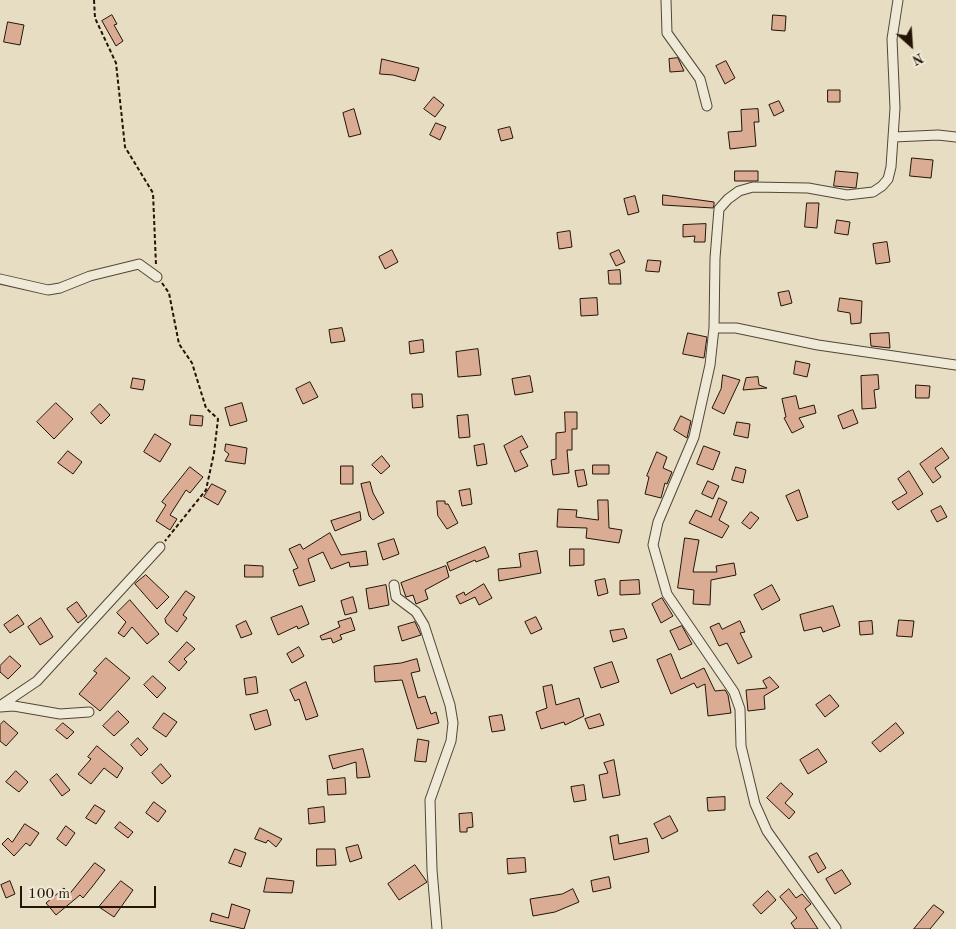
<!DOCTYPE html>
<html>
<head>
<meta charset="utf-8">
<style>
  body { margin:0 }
  #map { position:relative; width:956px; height:929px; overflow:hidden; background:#e7ddc3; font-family:"Old Standard TT",serif }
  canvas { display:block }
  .north { position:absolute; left:886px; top:20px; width:50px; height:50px; -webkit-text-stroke:4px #efe9d8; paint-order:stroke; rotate:154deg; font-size:14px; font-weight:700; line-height:20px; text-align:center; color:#231406 }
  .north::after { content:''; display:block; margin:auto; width:18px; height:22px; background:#231406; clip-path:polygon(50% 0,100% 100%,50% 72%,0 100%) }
  .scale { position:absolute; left:20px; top:886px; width:136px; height:22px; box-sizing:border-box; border:2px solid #231406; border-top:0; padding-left:6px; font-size:15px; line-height:18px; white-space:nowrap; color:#231406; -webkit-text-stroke:4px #efe9d8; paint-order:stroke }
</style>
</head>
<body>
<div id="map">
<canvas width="956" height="929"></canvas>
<div class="north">N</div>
<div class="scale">100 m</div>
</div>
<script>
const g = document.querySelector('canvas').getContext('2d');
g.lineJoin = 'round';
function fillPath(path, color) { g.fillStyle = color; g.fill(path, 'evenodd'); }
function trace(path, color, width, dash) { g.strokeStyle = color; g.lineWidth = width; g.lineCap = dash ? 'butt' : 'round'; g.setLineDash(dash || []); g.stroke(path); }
const building = new Path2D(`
  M112,15L117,24L114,25L123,41L116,46L102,21Z
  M773,15L786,16L785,31L772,30Z
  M8,22L24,25L20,45L4,42Z
  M678,58L684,71L670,72L669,59Z
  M382,59L419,68L415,81L393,75L380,74Z
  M726,61L735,78L725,84L716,66Z
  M828,90H840V102H828Z
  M434,97L444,105L435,117L424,109Z
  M779,101L784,111L774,116L769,105Z
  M354,109L361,134L349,137L343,113Z
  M758,109L759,122H754L756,146L730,149L728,132L742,131L741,110Z
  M436,123L446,127L440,140L430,135Z
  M510,127L513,138L501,141L498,130Z
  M912,158L933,160L931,178L910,176Z
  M735,171H758V181H735Z
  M836,171L858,173L856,188L834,186Z
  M663,195L714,202V205L713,208L663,205Z
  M635,196L639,212L628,215L624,199Z
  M807,203H819L817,228L805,227Z
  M837,220L850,222L848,235L835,233Z
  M706,224L705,242H694L695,236L683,237V225Z
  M570,231L572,247L559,249L557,233Z
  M887,242L890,262L876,264L873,244Z
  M392,250L398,262L385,269L379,257Z
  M619,250L625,262L616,266L610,254Z
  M648,260L661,261L659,272L646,271Z
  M620,270L621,284H609L608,271Z
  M789,291L792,303L781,306L778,293Z
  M597,298L598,315L581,316L580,299Z
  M840,298L862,301L861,323L851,324L850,313L838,311Z
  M342,328L345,341L331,343L329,330Z
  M688,333L707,337L704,358L683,354Z
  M889,333L890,348L871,346L870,334Z
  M423,340L424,352L410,354L409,342Z
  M478,349L481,375L458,377L456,352Z
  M796,361L810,364L807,377L794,374Z
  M723,375L740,380L724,414L712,408L721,389Z
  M878,375L879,389L874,390L876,408L862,409L861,376Z
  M530,376L533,392L515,395L512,379Z
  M758,377L759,385L767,388L743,390L746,378Z
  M133,378L145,380L143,390L131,388Z
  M310,382L318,397L303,404L296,389Z
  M916,385L930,386L929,398H916Z
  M412,394H422L423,407L413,408Z
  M796,396L799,409L814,405L816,413L799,418L804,427L792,433L784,418L786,417L782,399Z
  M56,403L73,419L54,439L37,422Z
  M242,403L247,421L230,426L225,408Z
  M100,404L110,415L101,424L91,413Z
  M853,410L858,423L843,429L838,416Z
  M565,412H577V429H572V450H567L569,473L553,475L551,460L556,459V433L565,432Z
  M191,415L203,416L202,426L190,425Z
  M468,415L470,437L459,438L457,416Z
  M681,416L691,421L687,438L674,430Z
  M737,422L750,424L748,438L734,435Z
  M155,434L171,444L160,462L144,452Z
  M522,436L528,447L520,451L528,466L515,472L504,446Z
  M226,444L247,448L245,464L225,461L229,454L225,451Z
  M484,444L487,464L477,466L474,446Z
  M704,446L720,452L713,470L697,464Z
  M942,448L949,458L935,468L941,477L933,483L920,464Z
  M68,451L82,462L73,474L58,463Z
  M657,452L667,457L663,468L672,472L667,484L665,483L661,498L645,494L649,477L647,476Z
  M382,456L390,466L381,474L372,465Z
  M593,465H609V474H593Z
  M341,466H353V484H341Z
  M190,467L203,477L190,493L186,490L170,515L177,519L170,530L156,521L166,505L162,502Z
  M736,467L746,470L743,483L732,480Z
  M584,470L587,485L578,487L575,471Z
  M909,471L923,494L898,510L892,502L907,493L898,479Z
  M708,481L719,486L713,499L702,494Z
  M370,482L373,493L384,513L373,520L369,516L361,484Z
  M212,484L226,491L218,505L204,497Z
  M470,489L472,504L462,506L459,491Z
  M799,490L808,517L797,521L786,496Z
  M719,498L727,502L719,520L729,526L722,538L689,523L696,510L711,517Z
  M598,500H608L609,528L622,530L619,543L586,538L587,528L557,527L558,509L577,510L576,517L598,520Z
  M437,501H445V504H448L458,523L447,529L438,516Z
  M941,506L947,517L937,522L931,511Z
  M360,512L361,520L335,531L331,521Z
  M751,512L759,518L750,529L742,523Z
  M330,533L341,555L366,551L368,565L350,567L349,562L331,569L323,552L308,559L315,581L299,586L293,570L298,568L289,549L300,544L303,549Z
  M685,538L699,540L693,572H717L716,566L734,563L736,575L711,580L710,605L693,604L694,590L678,588Z
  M394,539L399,554L383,560L378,544Z
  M485,547L489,557L476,562L475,560L450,571L447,563Z
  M570,549H584V565L570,566Z
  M537,551L541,573L499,581L498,569L521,567L519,554Z
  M245,565L263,566V577H245Z
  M446,566L449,577L425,590L428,599L416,604L413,595L406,597L401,583Z
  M146,575L169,597L157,609L135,584Z
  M605,579L608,593L598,596L595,581Z
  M639,580L640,594L620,595V581Z
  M484,584L492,598L479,605L475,597L460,604L456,596L464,592L465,595Z
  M386,585L389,605L369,609L366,589Z
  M772,585L780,600L762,610L754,595Z
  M186,591L195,597L183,615L187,618L177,632L166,623L165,619Z
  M353,597L357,612L345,615L341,601Z
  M662,598L673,616L661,623L652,604Z
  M130,600L159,634L147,644L132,627L124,637L118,633L126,622L117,613Z
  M77,602L87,616L78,623L67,609Z
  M302,606L309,624L298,629L297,626L278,635L271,618Z
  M833,606L840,626L823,632L821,627L804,631L800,615Z
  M18,615L24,624L10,633L4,625Z
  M536,617L542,629L531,634L525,622Z
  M41,618L53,637L40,645L28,627Z
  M351,618L355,630L340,635L342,639L333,643L331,638L322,640L320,636L340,627L338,622Z
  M899,620L914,621L912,637L897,636Z
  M246,621L252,634L241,638L236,626Z
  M740,621L745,632L740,633L752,657L738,664L727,643L719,646L710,627L719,623L722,629Z
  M872,621L873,634L860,635L859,622Z
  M415,622L421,635L402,641L398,627Z
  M682,626L692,644L679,650L670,631Z
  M624,629L627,638L613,642L610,631Z
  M187,642L195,649L184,659L187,662L179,671L169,662Z
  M299,647L304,656L292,663L287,654Z
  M671,654L681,679L704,668L715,691L725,690L728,695L731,713L708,716L705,684L697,688L694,683L671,694L657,660Z
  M10,656L21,666L8,679L0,672V666Z
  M106,658L130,678L100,711L79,694L97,673L94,671Z
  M417,659L420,671L411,673L418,698L425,696L431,714L436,712L439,723L417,729L402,680L375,682L374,666L401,663Z
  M612,662L619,682L601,688L594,668Z
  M153,676L166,688L157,698L144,685Z
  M256,677L258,693L246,695L244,679Z
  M770,677L779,687L764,696L765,709L748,711L746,690L767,688L763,681Z
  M306,682L318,716L306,720L299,699L295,701L290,690Z
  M552,685L556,705L579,698L584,716L565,725L564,722L541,729L536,712L547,708L543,687Z
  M830,695L839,706L825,717L816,705Z
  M267,710L271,725L255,730L250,715Z
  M118,711L129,722L114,736L103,726Z
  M164,713L177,722L166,737L153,728Z
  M600,714L604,725L589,729L585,719Z
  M502,715L505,730L492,732L489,717Z
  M4,721L18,733L6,746L0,741V725Z
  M63,723L74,732L67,739L56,730Z
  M896,723L904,733L880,752L872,743Z
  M138,738L148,749L141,756L131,745Z
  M418,739L429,741L426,762L415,761Z
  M97,746L123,768L117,778L104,768L91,784L78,774L91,759L88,757Z
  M363,749L370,777L357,778L356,762L333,769L329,756Z
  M818,749L827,762L808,774L800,760Z
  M614,760L620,795L603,798L599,775L608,773L604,763Z
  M161,764L171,776L162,784L152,773Z
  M16,771L28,782L19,792L6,782Z
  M57,774L70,790L62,796L50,780Z
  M345,778L346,794L328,795L327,780Z
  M781,783L793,794L785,803L795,812L789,819L767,798Z
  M584,785L586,800L574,802L571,787Z
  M725,797V810L708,811L707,798Z
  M154,802L166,811L158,822L146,813Z
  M95,805L105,811L96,824L86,818Z
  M324,807L325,822L309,824L308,809Z
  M472,813L473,827L467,828V832H460L459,814Z
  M670,816L678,831L662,839L654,824Z
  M120,822L133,832L128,838L115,828Z
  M25,824L39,833L30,846L26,843L14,856L2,844L8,838L12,842Z
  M66,826L75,833L66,846L57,839Z
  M260,828L282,839L276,847L268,840L266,843L255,839Z
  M618,835L619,844L647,838L649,852L614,860L610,837Z
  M358,845L362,858L350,862L346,848Z
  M235,849L246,853L241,867L229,863Z
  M317,849H335L336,865L317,866Z
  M817,853L826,868L818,873L809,857Z
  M525,858L526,872L508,874L507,859Z
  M95,863L105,870L92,887L83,898L80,895L56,915L46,903L64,888L69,894Z
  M415,865L427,882L399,900L388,884Z
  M842,870L851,884L835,894L826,879Z
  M609,877L611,888L593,892L591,881Z
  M267,878L294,881L292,893L264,892Z
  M10,881L15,894L6,898L1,885Z
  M121,881L133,890L114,917L99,907Z
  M573,889L579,902L555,912L533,916L530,899L562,894Z
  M789,889L796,898L802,894L811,904L805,909L818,929H795L791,923L797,918L780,897Z
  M768,891L776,900L761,914L753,905Z
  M232,904L250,910L244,929L210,921L212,913L228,918Z
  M934,905L944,912L930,929H914Z`);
const path = new Path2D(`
  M94,0L95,18L116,63L125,147L153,193L156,265
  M162,283L169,293L179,344L192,363L206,408L218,419L214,453L206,490L165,541`);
const minor = new Path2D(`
  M666,0L667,33L700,79L707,106
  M894,137L938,135L956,137
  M0,279L48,290L60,288L90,276L139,264L157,277
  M714,328H736L818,345L956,365
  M394,585L396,597L416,612L424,625L450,705L453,723L451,741L430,800L432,870L437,929
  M0,706L37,681L160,547
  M0,707L14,706L60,714L89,712
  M836,928L767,831L755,804L741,746L740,709L734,692L667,594L653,545L658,522L694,437L710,365L714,328L715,258L719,209L728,199L739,191L753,187L808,188L847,195L873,192L882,186L888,179L891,167L895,108L892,39L898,0`);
fillPath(building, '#dbac94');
trace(building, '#231406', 1);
trace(minor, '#544635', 11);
trace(path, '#231406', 2, [4, 2.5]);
trace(minor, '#efe9d8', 9);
</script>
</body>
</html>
